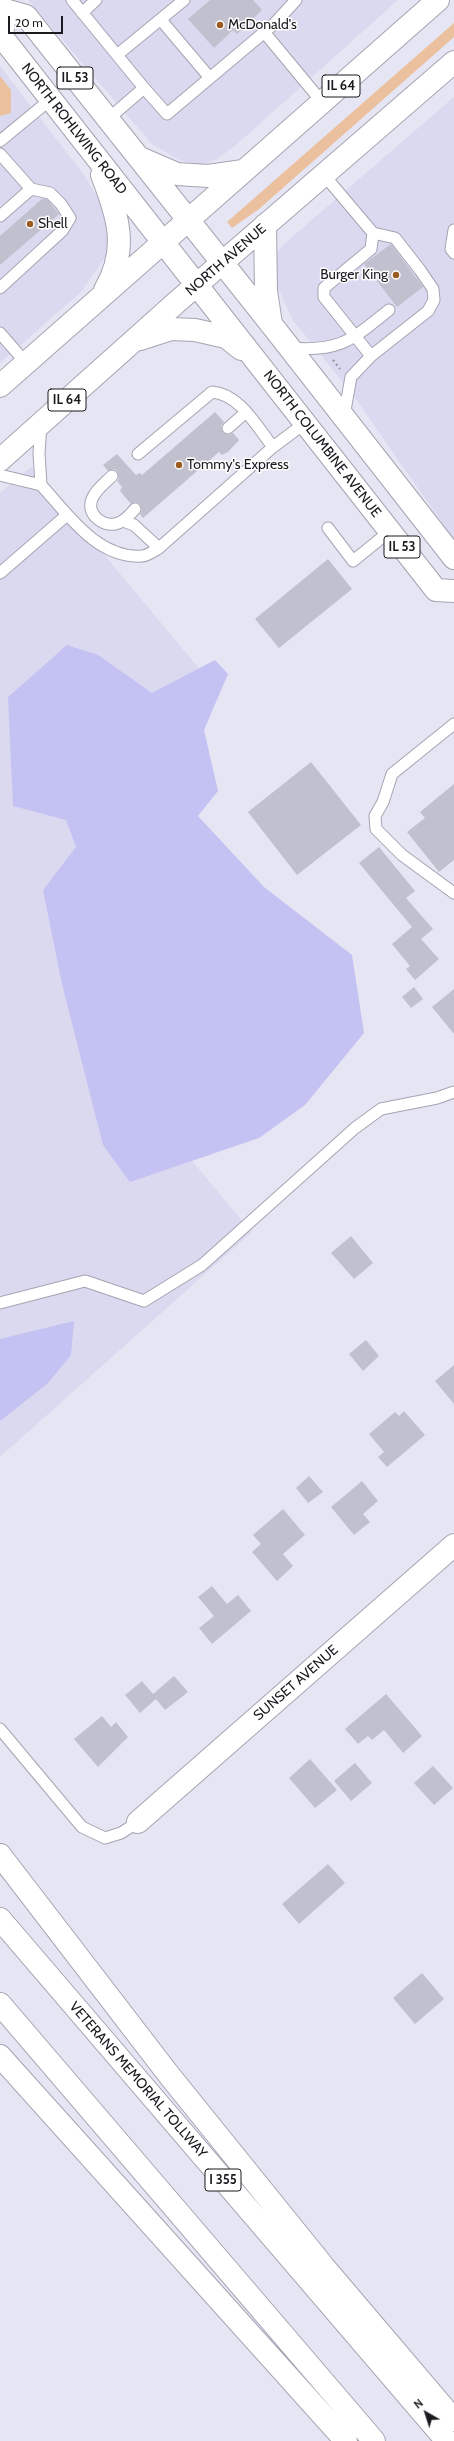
<!DOCTYPE html>
<html>
<head>
<meta charset="utf-8">
<style>
  body { margin:0 }
  #map { position:relative; width:454px; height:2441px; overflow:hidden; background:#e6e5f4; font-family:Cabin,sans-serif }
  canvas { display:block }
  .north { position:absolute; left:406px; top:2393px; width:40px; height:40px; -webkit-text-stroke:3px #fff; paint-order:stroke; rotate:321deg; font-size:11px; font-weight:700; line-height:16px; text-align:center; color:#1a1a1f }
  .north::after { content:''; display:block; margin:auto; width:14px; height:18px; background:#1a1a1f; clip-path:polygon(50% 0,100% 100%,50% 72%,0 100%) }
  .scale { position:absolute; left:8px; top:16px; width:55px; height:18px; box-sizing:border-box; border:2px solid #1a1a1f; border-top:0; padding-left:5px; font-size:12px; line-height:14px; white-space:nowrap; color:#1a1a1f; -webkit-text-stroke:3px #fff; paint-order:stroke }
</style>
</head>
<body>
<div id="map">
<canvas width="454" height="2441"></canvas>
<div class="north">N</div>
<div class="scale">20 m</div>
</div>
<script>
const g = document.querySelector('canvas').getContext('2d');
g.lineJoin = 'round';
function fillPath(path, color) { g.fillStyle = color; g.fill(path, 'evenodd'); }
function trace(path, color, width, dash) { g.strokeStyle = color; g.lineWidth = width; g.lineCap = dash ? 'butt' : 'round'; g.setLineDash(dash || []); g.stroke(path); }
function drawText(font, color, halo, rows, align = 'center') {
  g.font = font + ' Cabin,sans-serif'; g.lineWidth = 3; g.setLineDash([]); g.textBaseline = 'middle'; g.strokeStyle = halo; g.fillStyle = color; for (const [text, x, y, turn = 0] of rows) {
    g.save(); g.translate(x, y); g.rotate((+turn || 0) * Math.PI / 180); g.textAlign = isNaN(turn) ? turn : align; if (halo) g.strokeText(text, 0, 0); g.fillText(text, 0, 0); g.restore();
  }
}
const built = new Path2D(`
  M28,0H398L236,145L217,159L202,165L179,160L152,144Z
  M0,66L84,175L107,213L109,252L81,292L0,363Z
  M454,97V540L353,395L293,320L275,282L276,254L285,243Z
  M31,467L207,678L171,1136L252,1232L0,1457V493Z`);
const green = new Path2D(`
  M454,23V37L259,209L232,228L227,222Z
  M0,76L11,90V113L0,116Z`);
const water = new Path2D(`
  M67,645L98,655L152,693L215,660L228,674L204,730L218,791L198,816L264,887L352,955L364,1033L305,1105L259,1138L130,1182L103,1145L62,984L43,890L76,847L66,820L13,806L8,697Z
  M74,1321L71,1355L47,1384L0,1421V1339Z`);
const building = new Path2D(`
  M210,0H253L262,10L237,34L233,30L214,48L188,19Z
  M42,199H47L59,214L0,265V236Z
  M391,244L423,287L397,307L364,264Z
  M215,412L224,422L221,426L223,432L229,435L233,433L239,440L228,452L222,455L219,452L143,518L140,514L142,510L140,504L136,502L131,504L120,491L122,487L117,481L119,478L117,471L114,469L108,471L103,465L117,454L136,475L140,473L142,475Z
  M328,559L352,589L279,648L255,619Z
  M311,762L361,825L297,875L248,812Z
  M454,784V860L439,872L407,832L425,818L420,812Z
  M379,847L415,891L406,898L433,929L421,939L439,959L415,980L406,969L410,966L392,944L412,927L359,863Z
  M414,987L423,999L411,1008L402,997Z
  M454,989V1034L432,1007Z
  M351,1236L373,1263L354,1279L331,1253Z
  M366,1340L379,1356L363,1371L349,1354Z
  M454,1365V1404L435,1381Z
  M404,1411L425,1435L387,1467L378,1457L384,1452L369,1434L395,1412L399,1416Z
  M309,1476L323,1492L308,1503L296,1488Z
  M362,1481L378,1501L363,1514L370,1522L354,1535L331,1507Z
  M283,1509L305,1535L283,1554L293,1566L277,1581L252,1552L261,1544L253,1535Z
  M212,1586L227,1604L238,1595L251,1611L212,1644L199,1628L214,1616L198,1597Z
  M174,1676L188,1692L165,1710L156,1699L140,1713L125,1695L142,1681L153,1694Z
  M386,1694L422,1736L403,1753L384,1730L372,1740L368,1736L358,1744L345,1729Z
  M102,1716L111,1727L116,1722L128,1737L98,1767L74,1739Z
  M310,1759L337,1790L315,1808L289,1778Z
  M355,1763L372,1783L351,1801L334,1781Z
  M433,1766L453,1788L434,1805L414,1783Z
  M328,1864L345,1883L299,1924L282,1904Z
  M422,1973L444,1999L415,2024L393,1998Z`);
const path = new Path2D(`
  M333,360L340,369`);
const service = new Path2D(`
  M72,0L144,88L108,119
  M82,13L96,0
  M161,20L210,78
  M264,32L322,102
  M117,55L184,0
  M144,88L167,114L274,24L296,0
  M0,141L51,99
  M0,154L31,189L50,193L61,204L70,218L62,231L0,288
  M324,175L373,233L371,249L324,288V297L371,356
  M0,216L31,189
  M454,230L451,249L454,253
  M0,333L26,363
  M289,348C340,352 350,341 389,310
  M344,416L351,377L371,356L428,311L434,300L433,289L420,270L395,238L373,233
  M228,428L245,413
  M138,454L212,392C240,394 257,427 273,447
  M0,475L41,485L39,453L41,425
  M112,476C105,483 96,489 92,499C86,514 102,526 115,524C123,523 130,515 135,509
  M41,485C67,513 97,559 142,556C147,556 154,551 159,548L273,447L305,423
  M123,521L134,525L159,548
  M328,528L353,561L390,531
  M0,573L67,515
  M454,724L392,774L383,802L375,816L376,829L402,855L454,893
  M0,1303L85,1281L144,1301L202,1265L355,1128L381,1109L437,1098L454,1092
  M0,1729L82,1827L105,1838L121,1833L138,1822`);
const minor = new Path2D(`
  M138,1822L454,1545`);
const primary = new Path2D(`
  M0,5L5,10L26,16L271,324L454,558
  M5,10L2,37L436,590L454,591
  M140,158L177,174L208,176L243,171
  M102,175C118,216 129,249 105,290
  M265,225L266,291L271,324
  M140,339L171,329L195,330L226,337L241,349
  M0,386L438,0
  M0,460L178,301L454,62`);
const motorway = new Path2D(`
  M0,1855L169,2075L324,2267L454,2420
  M0,1919L447,2441
  M0,2004L374,2441
  M0,2056L346,2441`);
const markers = [
  [220,25,4,"#9a5c22"],
  [30,224,4,"#9a5c22"],
  [396,275,4,"#9a5c22"],
  [179,465,4,"#9a5c22"]
];
const shields = [
  [75,78,36],
  [341,86,38],
  [67,400,38],
  [402,547,36],
  [223,2180,36]
];
const shieldNames = [
  ["IL 53",75,78],
  ["IL 64",341,86],
  ["IL 64",67,400],
  ["IL 53",402,547],
  ["I 355",223,2180]
];
const poiNames = [
  ["McDonald's",228,25],
  ["Shell",38,224],
  ["Burger King",388,275,"right"],
  ["Tommy's Express",187,465]
];
const streetNames = [
  ["NORTH ROHLWING ROAD",74,129,52],
  ["NORTH AVENUE",226,260,-41],
  ["NORTH COLUMBINE AVENUE",322,444,52],
  ["SUNSET AVENUE",296,1683,-41],
  ["VETERANS MEMORIAL TOLLWAY",138,2080,49]
];
fillPath(built, '#dad9ef');
fillPath(green, '#ebc09f');
fillPath(water, '#c4c1f3');
fillPath(building, '#c0c0ce');
trace(service, '#a4a4b2', 13);
trace(minor, '#a4a4b2', 24);
trace(primary, '#a4a4b2', 24);
trace(motorway, '#a4a4b2', 24);
trace(path, '#9998a4', 2.5, [2, 3]);
trace(service, '#fff', 11);
trace(minor, '#fff', 22);
trace(primary, '#fff', 22);
trace(motorway, '#fff', 22);
for (const [x, y, r, color] of markers) { const dot = new Path2D(); dot.arc(x, y, r, 0, 2 * Math.PI); g.fillStyle = color; g.fill(dot); trace(dot, '#fff', 1.5); }
for (const [x, y, w] of shields) { const box = new Path2D(); box.roundRect(x - w / 2, y - 11, w, 22, 3); g.fillStyle = '#fff'; g.fill(box); trace(box, '#1a1a1f', 1); }
drawText('bold 13px', '#1a1a1f', null, shieldNames);
drawText('14px', '#1a1a1f', '#fff', poiNames, 'left');
drawText('14px', '#1a1a1f', '#fff', streetNames);
</script>
</body>
</html>
